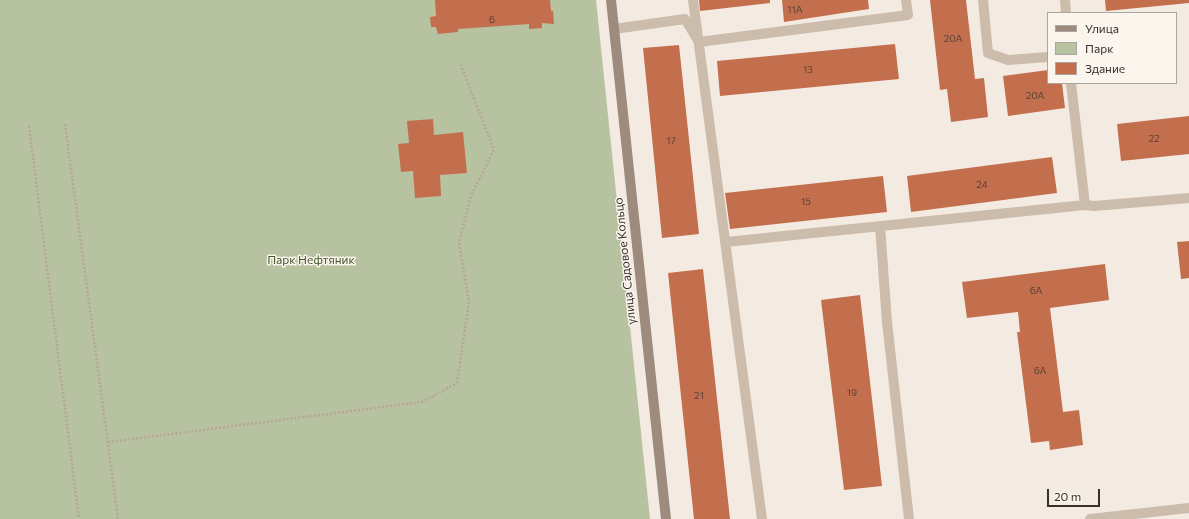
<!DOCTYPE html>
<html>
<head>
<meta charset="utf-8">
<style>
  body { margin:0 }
  #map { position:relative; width:1189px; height:519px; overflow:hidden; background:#f3ebe1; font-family:Commissioner,sans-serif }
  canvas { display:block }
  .legend { position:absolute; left:1047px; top:12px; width:130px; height:72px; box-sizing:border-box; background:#faf5ed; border:1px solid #ada69f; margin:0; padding:5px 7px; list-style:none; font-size:12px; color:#3a302b }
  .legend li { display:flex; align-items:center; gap:8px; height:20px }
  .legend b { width:20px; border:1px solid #ada69f }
  .scale { position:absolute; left:1047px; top:489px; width:53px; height:18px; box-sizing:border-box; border:2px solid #3a302b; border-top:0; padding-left:5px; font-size:12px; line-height:14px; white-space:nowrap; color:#3a302b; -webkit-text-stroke:3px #faf5ed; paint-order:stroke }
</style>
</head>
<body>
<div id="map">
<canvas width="1189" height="519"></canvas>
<ul class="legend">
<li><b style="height:5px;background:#9f8b7d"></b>Улица</li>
<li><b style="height:11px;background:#b6c2a0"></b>Парк</li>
<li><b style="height:11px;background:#c36f4e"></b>Здание</li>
</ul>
<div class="scale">20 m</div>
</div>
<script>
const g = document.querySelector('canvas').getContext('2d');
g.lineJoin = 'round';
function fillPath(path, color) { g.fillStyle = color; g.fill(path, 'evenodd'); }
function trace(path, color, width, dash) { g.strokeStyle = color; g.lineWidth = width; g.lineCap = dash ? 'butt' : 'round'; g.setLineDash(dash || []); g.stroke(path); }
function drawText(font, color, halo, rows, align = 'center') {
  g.font = font + ' Commissioner,sans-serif'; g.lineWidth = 3; g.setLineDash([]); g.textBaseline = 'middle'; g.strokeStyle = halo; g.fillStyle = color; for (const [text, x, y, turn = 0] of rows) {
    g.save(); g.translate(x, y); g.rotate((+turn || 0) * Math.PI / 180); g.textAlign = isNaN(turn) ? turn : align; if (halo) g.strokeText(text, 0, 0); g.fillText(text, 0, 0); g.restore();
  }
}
const green = new Path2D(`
  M0,0H596L650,519H0Z`);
const building = new Path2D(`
  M435,0H550L551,11H553L554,24L542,23V28L529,29V24L458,29V32L438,34L436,27H431L430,17L436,16Z
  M699,0H770V3L700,11Z
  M782,0H868L869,9L784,22Z
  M930,0H966L975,79L984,78L988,117L951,122L947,89L940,90Z
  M1105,0H1189V3L1106,11Z
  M895,44L899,79L720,96L717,61Z
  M679,45L699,234L662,238L643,48Z
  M1048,70V83H1062L1065,108L1008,116L1003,76Z
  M1189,116V154L1121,161L1117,124Z
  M433,119L434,135L463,132L467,173L440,175L441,196L415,198L413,171L401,172L398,144L409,143L407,121Z
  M1052,157L1057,193L911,212L907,176Z
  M883,176L887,212L730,229L725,193Z
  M1189,241V278L1181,279L1177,242Z
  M1105,264L1109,300L1050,308L1063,412L1079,410L1083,445L1050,450L1049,441L1031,443L1017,332H1020L1018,312L967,318L962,282Z
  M703,269L730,519H694L668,273Z
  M860,295L882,486L844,490L821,300Z`);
const path = new Path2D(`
  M65,124L118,519
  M29,126L79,519
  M108,442L422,402L457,383L469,302L459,243L471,196L494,150L461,65`);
const lane = new Path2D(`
  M693,0L762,519
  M983,0L988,53L1008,60L1048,57
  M1065,0L1066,13
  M614,29L685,19L699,42L908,15L906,0
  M1071,83L1085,205
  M880,226L887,322L909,519
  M726,241V242L1085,205L1094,206L1189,198
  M1090,519L1189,508`);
const secondary = new Path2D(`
  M611,0L666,519`);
const numberNames = [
  ["11А",795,10],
  ["6",492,20],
  ["20А",953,39],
  ["13",808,70],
  ["20А",1035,96],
  ["22",1154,139],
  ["17",671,141],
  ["24",982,185],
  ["15",806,202],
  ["6А",1036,291],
  ["6А",1040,371],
  ["19",852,393],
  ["21",699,396]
];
const parkNames = [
  ["Парк Нефтяник",311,260]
];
const streetNames = [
  ["улица Садовое Кольцо",625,261,-96]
];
fillPath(green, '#b6c2a0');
fillPath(building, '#c36f4e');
trace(path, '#b7a696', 2.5, [2, 2]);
trace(lane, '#cbbcac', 10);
trace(secondary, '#9f8b7d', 10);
drawText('10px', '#5c4034', null, numberNames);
drawText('12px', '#47582f', '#faf5ed', parkNames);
drawText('12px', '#3a302b', '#faf5ed', streetNames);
</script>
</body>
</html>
